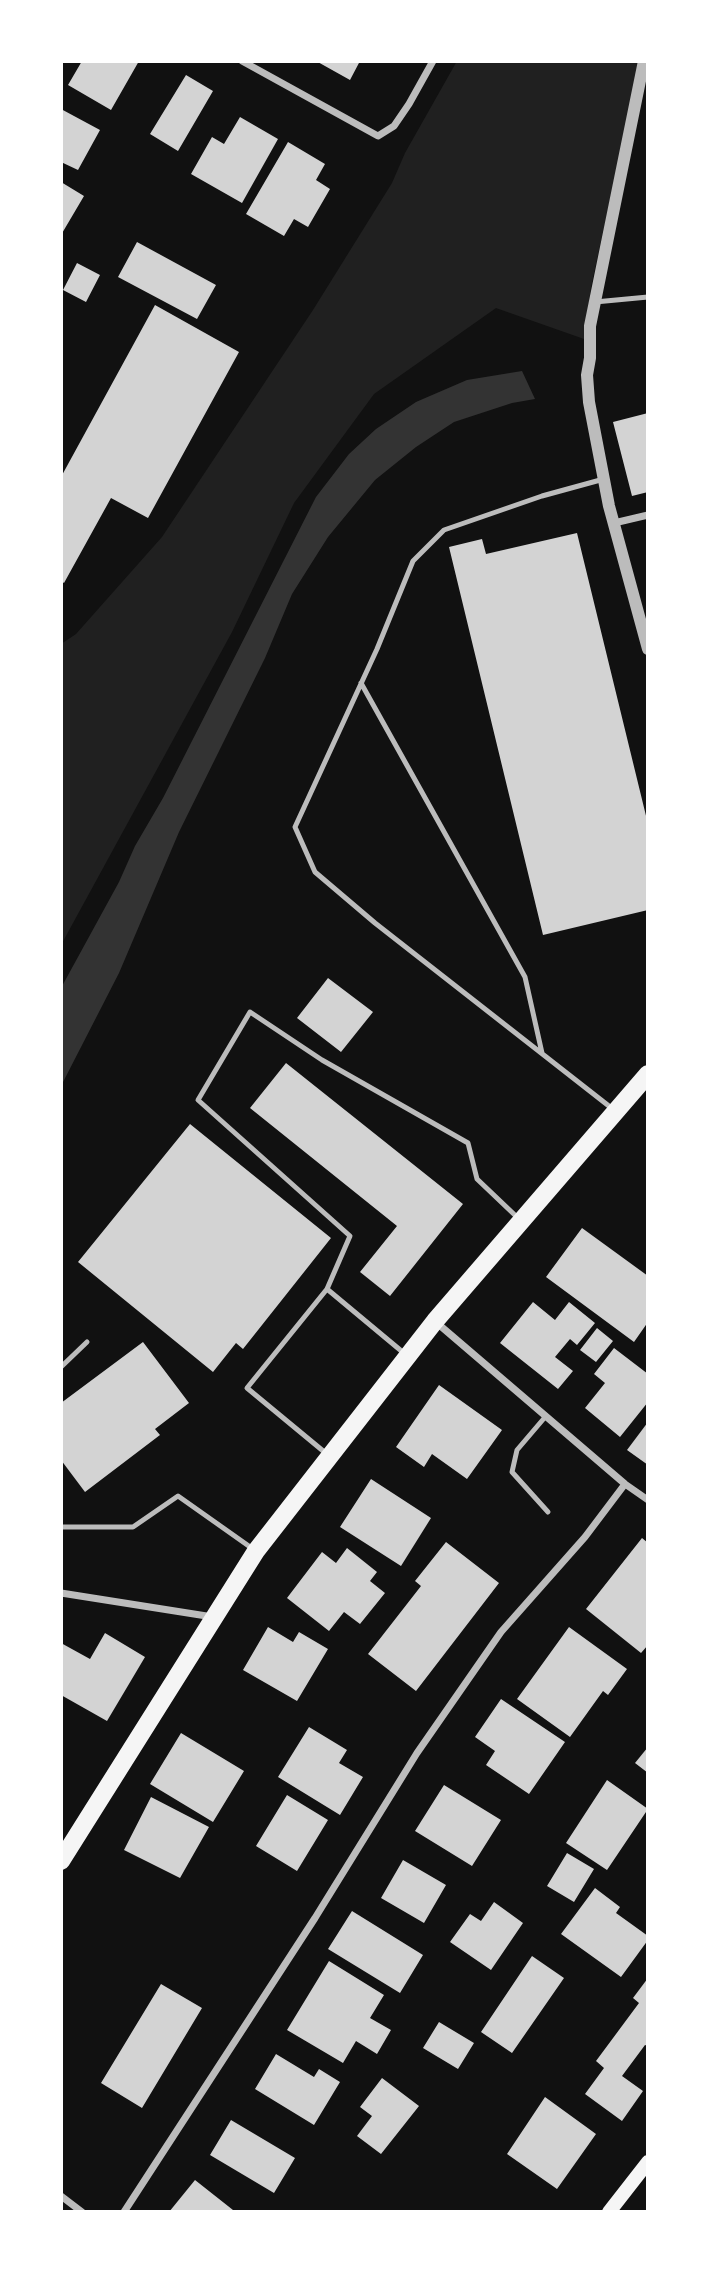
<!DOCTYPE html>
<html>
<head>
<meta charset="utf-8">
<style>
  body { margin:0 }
  #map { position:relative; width:709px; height:2273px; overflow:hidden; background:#111; font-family:"Public Sans",sans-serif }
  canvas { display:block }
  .frame { position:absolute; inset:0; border:63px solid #fff; pointer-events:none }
</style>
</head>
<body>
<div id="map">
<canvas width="709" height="2273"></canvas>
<div class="frame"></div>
</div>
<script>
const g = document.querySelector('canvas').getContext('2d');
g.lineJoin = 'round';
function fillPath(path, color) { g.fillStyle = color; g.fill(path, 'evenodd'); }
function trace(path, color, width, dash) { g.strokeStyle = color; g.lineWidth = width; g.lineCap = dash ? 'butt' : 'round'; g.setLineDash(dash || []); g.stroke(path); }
const green = new Path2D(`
  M457,61H640L591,287L584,339L496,308L374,394L294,503L232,632L61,945V644L76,634L162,537L313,310L392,183L405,153Z`);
const water = new Path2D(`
  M522,371L535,399L512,403L454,422L416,447L375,480L328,537L292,594L265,658L179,832L119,973L61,1086V988L119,882L135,846L163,798L316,497L349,454L376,429L416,402L467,380Z`);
const building = new Path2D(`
  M82,61H139L111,110L68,85Z
  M316,61H360L350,80Z
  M186,75L213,91L178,151L150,134Z
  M61,109L100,130L78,170L61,162Z
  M240,117L278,139L242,203L191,174L212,137L224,144Z
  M288,142L325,164L316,180L330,189L308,227L294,219L284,236L246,214Z
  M61,182L84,196L61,235Z
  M137,242L216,285L197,319L118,277Z
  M77,263L100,275L86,302L63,290Z
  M155,305L239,352L148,518L111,498L64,583L61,581V477Z
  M648,413V492L632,496L613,422Z
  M577,533L648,824V910L543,935L449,547L482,539L486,554Z
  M328,978L373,1012L341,1052L297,1018Z
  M286,1063L463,1204L390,1296L360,1272L397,1226L250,1108Z
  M190,1124L331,1238L243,1349L236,1343L213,1372L78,1262Z
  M582,1228L648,1276V1322L634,1342L546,1277Z
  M533,1302L555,1320L569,1302L595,1323L577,1345L570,1339L555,1357L573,1371L558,1389L500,1343Z
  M597,1328L613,1341L596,1362L580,1350Z
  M143,1342L189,1403L155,1429L160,1435L85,1492L61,1460V1403Z
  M614,1348L648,1374V1402L620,1437L585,1408L605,1383L594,1374Z
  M439,1385L502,1430L467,1479L432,1454L424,1467L396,1447Z
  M648,1422V1465L627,1450Z
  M371,1479L431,1518L401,1566L340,1527Z
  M642,1538L648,1543V1645L641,1653L586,1609Z
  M446,1542L499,1583L416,1691L368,1654L421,1586L415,1581Z
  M347,1548L377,1572L370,1581L385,1593L360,1624L344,1612L329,1631L287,1598L322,1552L336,1563Z
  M268,1627L293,1642L299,1632L328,1649L297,1701L243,1670Z
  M569,1627L627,1669L608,1695L603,1691L570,1737L517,1699Z
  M105,1633L145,1657L107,1721L61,1695V1643L90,1659Z
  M501,1699L565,1742L529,1794L486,1765L495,1751L475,1737Z
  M309,1727L347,1750L339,1763L363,1777L340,1815L278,1777Z
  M181,1733L244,1771L213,1822L150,1784Z
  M648,1747V1773L635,1763Z
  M607,1780L648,1809L607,1870L566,1843Z
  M444,1785L501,1820L472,1866L415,1831Z
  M287,1795L328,1820L297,1871L256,1846Z
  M151,1797L209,1827L180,1878L124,1850Z
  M567,1853L594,1869L574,1902L547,1886Z
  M403,1860L446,1885L424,1923L381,1898Z
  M595,1888L620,1907L616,1913L648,1936V1940L621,1977L561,1934Z
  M494,1902L523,1923L491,1970L450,1942L470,1914L481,1921Z
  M352,1911L423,1955L400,1993L328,1949Z
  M532,1956L564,1978L512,2053L481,2032Z
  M329,1961L384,1995L370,2018L391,2030L377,2054L356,2041L343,2063L287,2030Z
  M648,1978V2046L645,2045L622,2076L643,2091L622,2121L585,2094L604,2068L596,2061L639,2003L633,1998Z
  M161,1984L202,2008L142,2108L101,2083Z
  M439,2022L474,2043L458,2069L423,2048Z
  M276,2054L314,2077L319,2069L340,2082L314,2125L255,2089Z
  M382,2078L419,2106L381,2154L357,2136L372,2116L360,2107Z
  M545,2097L596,2134L557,2189L507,2154Z
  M231,2120L295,2158L274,2193L210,2155Z
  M195,2180L233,2210L231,2212H169Z`);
const service = new Path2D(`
  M595,302L648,297
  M604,479L542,496L444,530L413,561L377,649L295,827L315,872L375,923L614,1110
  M361,683L525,977L542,1053
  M327,1289L405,1354
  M61,1367L87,1342
  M546,1416L517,1450L512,1472L548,1512
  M328,1455L247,1388L327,1289L350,1236L198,1100L250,1012L322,1060L468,1143L477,1179L519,1219
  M62,1527H133L178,1496L253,1549`);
const minor = new Path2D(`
  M242,61L378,136L394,126L409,104L433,61
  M614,523L648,515
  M437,1323L625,1484L648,1500
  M61,1593L213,1617
  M61,2196L82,2212
  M124,2212L315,1918L417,1753L501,1632L585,1537L625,1484`);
const tertiary = new Path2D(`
  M644,61L590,326V358L587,375L589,402L609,506L648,649`);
const secondary = new Path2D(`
  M609,2212L648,2162`);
const primary = new Path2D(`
  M61,1861L256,1551L435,1321L648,1074`);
fillPath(green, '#202020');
fillPath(water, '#333');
fillPath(building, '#d3d3d3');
trace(service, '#bcbcbc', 5);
trace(minor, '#bcbcbc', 7);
trace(tertiary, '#bcbcbc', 12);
trace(secondary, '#f5f5f5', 14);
trace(primary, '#f5f5f5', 18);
</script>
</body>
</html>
